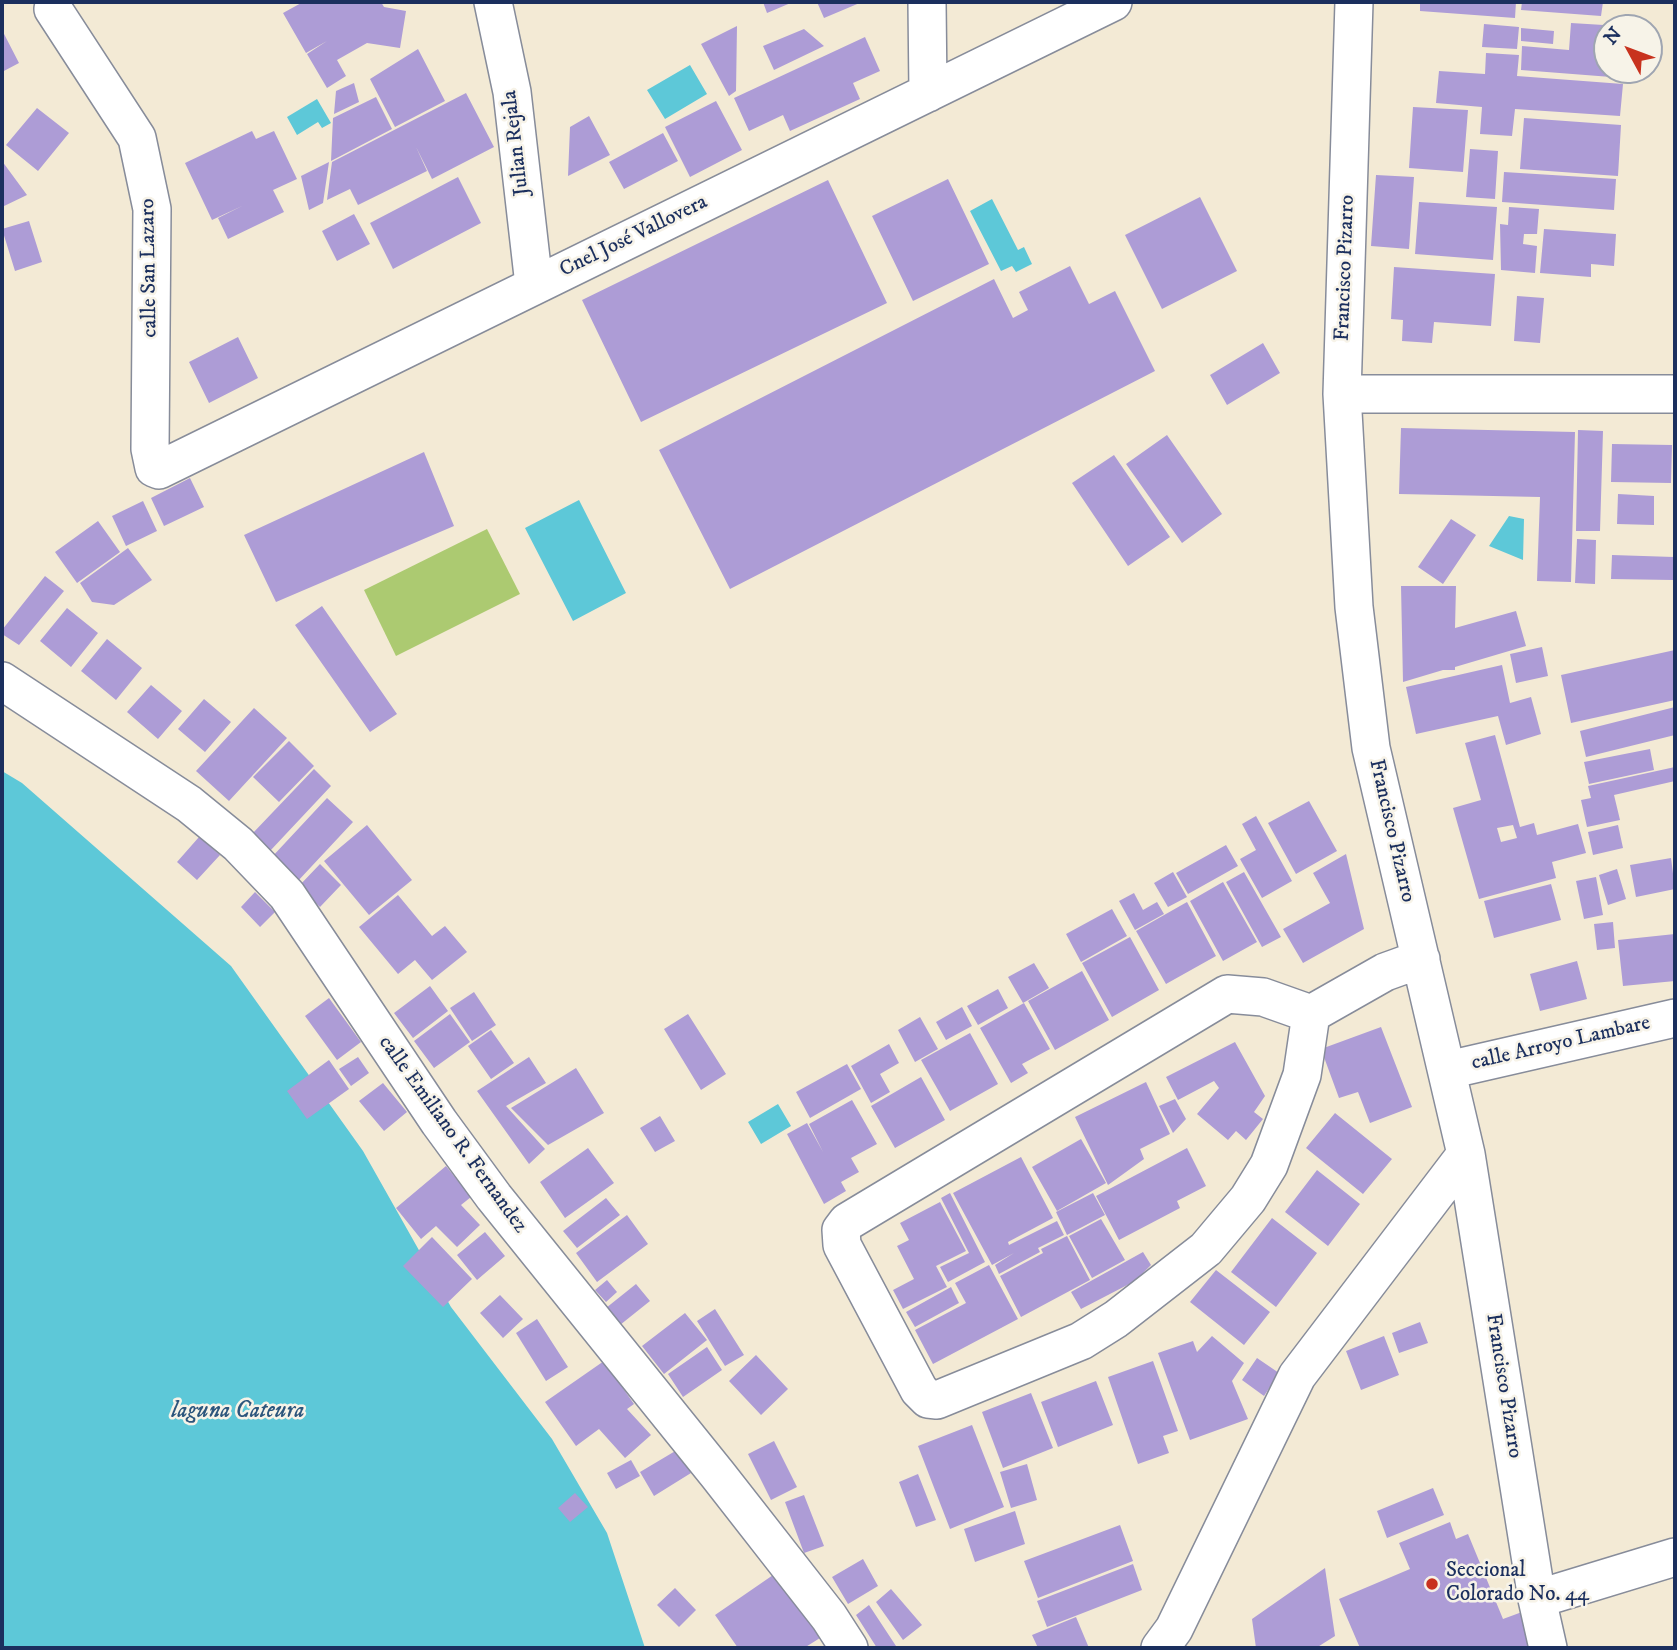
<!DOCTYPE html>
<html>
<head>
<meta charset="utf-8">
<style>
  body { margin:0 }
  #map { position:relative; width:1677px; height:1650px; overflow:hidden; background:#f3ead5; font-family:"IM FELL DW Pica",serif }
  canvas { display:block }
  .frame { position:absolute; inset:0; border:4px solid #1b2f5e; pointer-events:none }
  .north { position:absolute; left:1593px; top:14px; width:70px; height:70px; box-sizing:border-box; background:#f7f3e8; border:2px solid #9fa5b1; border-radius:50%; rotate:311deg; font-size:19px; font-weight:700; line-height:28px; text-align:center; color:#1b2f5e }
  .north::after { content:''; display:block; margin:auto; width:24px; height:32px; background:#c8321e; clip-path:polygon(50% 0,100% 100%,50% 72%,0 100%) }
</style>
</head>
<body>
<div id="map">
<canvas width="1677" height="1650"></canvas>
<div class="frame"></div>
<div class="north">N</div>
</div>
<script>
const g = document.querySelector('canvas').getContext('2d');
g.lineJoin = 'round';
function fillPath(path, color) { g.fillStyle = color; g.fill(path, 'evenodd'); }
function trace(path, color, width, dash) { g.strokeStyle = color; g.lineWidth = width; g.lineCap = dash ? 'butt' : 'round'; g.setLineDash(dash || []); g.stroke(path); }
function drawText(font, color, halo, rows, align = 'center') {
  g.font = font + ' "IM FELL DW Pica",serif'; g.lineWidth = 5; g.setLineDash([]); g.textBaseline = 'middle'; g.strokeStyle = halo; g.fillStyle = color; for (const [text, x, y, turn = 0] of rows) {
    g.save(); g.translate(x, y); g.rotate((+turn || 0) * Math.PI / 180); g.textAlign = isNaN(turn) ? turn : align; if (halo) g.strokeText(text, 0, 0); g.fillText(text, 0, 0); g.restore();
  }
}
const green = new Path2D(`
  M487,529L520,594L396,656L364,590Z`);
const water = new Path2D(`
  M690,65L707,94L665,119L647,90Z
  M317,99L331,123L322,128L318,122L297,135L287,117Z
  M992,199L1018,250L1024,247L1032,264L1016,272L1012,266L1001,271L970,211Z
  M579,500L626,593L573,621L525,528Z
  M1509,516L1524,519L1523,560L1489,546Z
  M2,771L22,783L231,966L363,1151L451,1307L552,1439L607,1533L645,1648H2Z
  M778,1104L791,1126L761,1144L748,1122Z`);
const building = new Path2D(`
  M303,2H381L384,7L406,11L400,48L367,43L337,60L346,76L327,88L307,54L327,41L306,53L283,13Z
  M763,2H793L767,13Z
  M817,2H862L824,18Z
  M1420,2H1516L1515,18L1420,11Z
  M1522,2H1603L1601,16L1521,10Z
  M1571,23L1620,26L1607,28V70H1624V78L1521,70L1522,46L1569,50Z
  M1484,24L1519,27L1517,49L1482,47Z
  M737,26L736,91L729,96L701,44Z
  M1521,28L1554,31L1553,44L1521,41Z
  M804,29L824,46L774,70L763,46Z
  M2,30L19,63L2,72Z
  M865,37L880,71L853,83L860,99L790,131L783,115L749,131L734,98Z
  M418,49L445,101L395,127L370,79Z
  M1486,53L1519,55L1517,76L1623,84L1620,116L1515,109L1512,136L1480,134L1482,107L1436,103L1439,71L1485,74Z
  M354,83L359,102L334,114L336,91Z
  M466,93L494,147L432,179L416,147L427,171L358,205L350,189L327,200L332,162Z
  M376,97L392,129L331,161L333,118Z
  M716,101L742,150L690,177L665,127Z
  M1413,107L1468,110L1463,172L1409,168Z
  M37,108L69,133L38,171L6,145Z
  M589,116L610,155L568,176L570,127Z
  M1524,118L1621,125L1618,176L1520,169Z
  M252,131L256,139L274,131L297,179L273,190L284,212L228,239L218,218L242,206L212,220L185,163Z
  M663,133L678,161L624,189L609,162Z
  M1470,149L1498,151L1495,199L1466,197Z
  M2,161L27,195L2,207Z
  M329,162L323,203L309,210L301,176Z
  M1504,172L1616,179L1614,210L1502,202Z
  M1376,175L1414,177L1409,249L1371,246Z
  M458,177L481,223L393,269L370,223Z
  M948,179L989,264L913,301L872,216Z
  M828,180L887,303L641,422L582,300Z
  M1200,197L1237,271L1162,309L1125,235Z
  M1419,202L1497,207L1493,260L1415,254Z
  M1509,207L1539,209L1537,234H1524L1523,244L1537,246L1535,273L1501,270L1500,224L1508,225Z
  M354,214L370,244L337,261L322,231Z
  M29,221L42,262L15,271L2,229Z
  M1544,229L1616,234L1614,266L1591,264V277L1540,273Z
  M1070,266L1089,304L1115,291L1155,371L730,589L659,450L994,279L1013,318L1028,310L1019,292Z
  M1394,267L1495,274L1491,326L1434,322L1432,343L1402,341L1403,320L1391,319Z
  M1517,296L1544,298L1540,343L1514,341Z
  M238,337L258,378L209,403L189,362Z
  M1263,343L1280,373L1227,405L1210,375Z
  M1401,428L1575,432L1571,582L1537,581L1540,497L1399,494Z
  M1578,430L1603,431L1600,531H1576Z
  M1167,435L1222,514L1182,543L1126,464Z
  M1612,444L1672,445L1671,483L1611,482Z
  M424,452L454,526L276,602L244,535Z
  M1114,455L1170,537L1128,566L1072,483Z
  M190,478L204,507L164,526L151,498Z
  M1618,494L1654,496V525L1617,524Z
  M143,501L157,531L126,546L112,516Z
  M1451,519L1476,535L1443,584L1418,567Z
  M98,521L120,552L77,583L55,552Z
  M1577,539L1596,540L1595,584L1575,583Z
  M128,548L152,580L114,605L92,602L80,583Z
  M1612,555L1674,557L1673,580L1611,579Z
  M45,576L64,591L19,645L2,634V630Z
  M1401,586H1456L1455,628L1516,611L1526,646L1455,667V670H1443L1403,682Z
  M322,606L397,714L370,732L295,625Z
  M67,608L98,633L71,667L40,641Z
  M107,639L142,668L116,700L81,671Z
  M1542,647L1548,676L1516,683L1510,654Z
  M1675,650V700L1571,723L1561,675Z
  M1502,665L1510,703L1531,697L1541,734L1506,745L1498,716L1416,734L1406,687Z
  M151,685L182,711L158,739L127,712Z
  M204,699L231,722L205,752L178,729Z
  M1675,707V735L1586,757L1580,731Z
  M254,708L287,738L229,801L196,771Z
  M1495,735L1520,827L1534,823L1537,835L1578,824L1586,853L1552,862L1556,878L1479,899L1453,808L1481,800L1465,743ZM1513,825L1517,838L1501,842L1497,828Z
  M289,741L314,766L279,802L253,777Z
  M1650,749L1654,770L1589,784L1584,762Z
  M1675,767V781L1614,795L1620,820L1587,827L1581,800L1591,798L1588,786Z
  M314,769L331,786L270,851L252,834Z
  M327,798L353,822L297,882L271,858Z
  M1309,801L1337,851L1296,874L1268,823Z
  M1256,816L1292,881L1262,898L1240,859L1256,850L1242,824Z
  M367,825L412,880L369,915L324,861Z
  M1618,825L1623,848L1593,855L1588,832Z
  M199,837L220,855L197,880L177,862Z
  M1226,845L1238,866L1188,894L1176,873Z
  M1346,854L1364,929L1303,963L1283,929L1330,903L1313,873Z
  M1671,858L1675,889L1636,897L1630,865Z
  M320,864L341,885L320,907L298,887Z
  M1617,869L1626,899L1608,905L1599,875Z
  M1173,872L1187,897L1168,907L1154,883Z
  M1244,872L1281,937L1262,947L1226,882Z
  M1596,877L1603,915L1584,919L1576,881Z
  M1223,882L1257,942L1223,961L1190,901Z
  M1551,884L1561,920L1494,938L1484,901Z
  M255,892L275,912L260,927L241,907Z
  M1134,893L1143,910L1157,902L1164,914L1135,930L1119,901Z
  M398,895L432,936L445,926L467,952L432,980L415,960L398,974L359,927Z
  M1187,902L1216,956L1166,984L1136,931Z
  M1112,909L1127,936L1081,962L1066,934Z
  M1613,922L1615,948L1597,950L1594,924Z
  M1675,934V981L1623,986L1618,940Z
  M1130,937L1159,990L1112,1017L1082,963Z
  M1577,961L1587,999L1540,1011L1530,974Z
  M1034,963L1049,988L1023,1003L1008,977Z
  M1082,971L1109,1020L1055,1050L1028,1001Z
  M430,986L448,1011L413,1038L394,1013Z
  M998,989L1008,1008L978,1025L967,1006Z
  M474,992L496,1025L472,1041L450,1008Z
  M329,998L361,1042L337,1060L305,1016Z
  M1024,1003L1050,1049L1022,1064L1028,1073L1011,1083L980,1028Z
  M962,1007L972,1026L946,1040L936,1022Z
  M450,1014L470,1042L434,1068L414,1041Z
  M688,1014L726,1074L701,1090L664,1029Z
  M920,1017L938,1049L915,1062L898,1030Z
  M1381,1027L1412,1107L1370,1123L1358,1092L1339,1098L1321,1049Z
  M491,1030L514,1063L491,1079L468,1046Z
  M970,1033L998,1084L950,1111L921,1060Z
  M1235,1042L1265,1096L1254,1112L1263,1119L1246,1140L1236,1131L1228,1140L1197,1114L1219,1088L1214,1081L1178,1100L1166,1077Z
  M889,1044L899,1063L880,1074L890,1092L871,1103L851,1066Z
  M358,1057L369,1073L351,1086L339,1069Z
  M529,1057L546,1083L506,1106L545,1149L529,1164L477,1091Z
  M329,1060L349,1089L307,1119L287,1091Z
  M847,1064L861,1089L810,1118L796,1092Z
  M576,1068L604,1113L548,1145L511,1108Z
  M921,1077L945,1120L895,1148L871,1106Z
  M1146,1082L1170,1134L1140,1149L1144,1159L1108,1185L1075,1117Z
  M383,1083L407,1112L384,1131L359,1101Z
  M1175,1099L1186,1119L1173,1133L1159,1106Z
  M852,1100L877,1144L851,1158L859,1172L841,1182L846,1191L824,1204L787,1134L807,1123L823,1152L809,1124Z
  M1335,1113L1392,1159L1363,1194L1306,1148Z
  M660,1116L675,1141L655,1152L640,1128Z
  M1081,1139L1106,1183L1057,1211L1032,1167Z
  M588,1148L614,1183L565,1218L540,1182Z
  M1187,1148L1206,1186L1177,1201L1180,1208L1119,1240L1096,1196Z
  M1021,1157L1053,1218L1008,1242L1009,1245L1057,1221L1064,1235L1038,1248L1040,1252L999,1274L995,1265L1014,1253L992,1265L953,1193Z
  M446,1166L471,1197L461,1205L480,1225L457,1247L436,1226L421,1239L396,1208Z
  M1317,1170L1360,1204L1328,1246L1285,1212Z
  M950,1193L985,1262L948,1282L940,1267L969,1253L941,1198Z
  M1093,1193L1105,1215L1067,1235L1056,1212Z
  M606,1198L620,1215L577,1248L563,1231Z
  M940,1202L966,1251L936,1266L947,1287L903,1309L893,1290L914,1279L897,1246L909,1240L900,1223Z
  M627,1215L648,1244L597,1282L576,1253Z
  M1272,1218L1317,1253L1276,1307L1231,1272Z
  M1101,1219L1125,1260L1092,1278L1069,1236Z
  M485,1232L505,1256L477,1280L457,1255Z
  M1067,1236L1090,1280L1021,1317L1000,1276L1043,1253L1041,1249Z
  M432,1237L472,1279L443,1307L403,1266Z
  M1143,1252L1151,1265L1135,1281L1081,1309L1071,1292Z
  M989,1265L1018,1319L933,1364L915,1330L966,1303L955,1283Z
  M1216,1270L1270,1312L1244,1345L1190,1302Z
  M607,1280L617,1292L606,1302L595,1290Z
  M636,1284L650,1301L620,1325L606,1308Z
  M951,1287L959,1303L915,1327L906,1312Z
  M500,1295L523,1319L503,1338L480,1313Z
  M715,1309L744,1355L725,1366L697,1321Z
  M685,1313L707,1340L664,1374L642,1346Z
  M537,1319L568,1367L546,1381L516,1333Z
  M1420,1322L1428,1343L1399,1353L1392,1333Z
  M1212,1336L1244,1363L1232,1381L1248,1419L1190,1440L1158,1353L1193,1341L1197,1352Z
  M1384,1336L1399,1375L1361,1390L1346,1351Z
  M707,1347L722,1370L683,1397L668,1374Z
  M756,1355L788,1389L761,1415L729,1381Z
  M1257,1358L1279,1373L1264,1396L1242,1380Z
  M604,1361L634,1404L627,1409L651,1435L625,1458L599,1429L576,1446L545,1402Z
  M1153,1361L1178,1431L1163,1436L1169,1453L1138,1464L1108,1377Z
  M1096,1381L1113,1425L1058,1447L1041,1402Z
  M1031,1393L1053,1448L1003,1468L982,1412Z
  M972,1425L1004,1507L950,1529L918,1446Z
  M774,1441L797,1487L771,1500L748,1454Z
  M677,1450L691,1473L654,1496L640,1472Z
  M631,1460L640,1476L616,1489L607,1473Z
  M1027,1464L1037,1500L1011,1508L1000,1472Z
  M918,1474L936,1520L916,1527L899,1482Z
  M1433,1488L1444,1515L1387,1538L1377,1511Z
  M575,1493L588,1507L570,1522L558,1508Z
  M804,1495L824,1546L804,1553L785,1502Z
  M1015,1511L1025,1544L975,1562L964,1529Z
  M1450,1522L1456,1539L1468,1534L1503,1619L1522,1612L1528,1648H1360L1339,1599L1410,1569L1399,1543Z
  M1120,1525L1133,1561L1038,1598L1024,1561Z
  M863,1559L878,1586L848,1604L832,1577Z
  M1133,1564L1142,1590L1047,1627L1037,1601Z
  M1325,1568L1335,1636L1316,1648H1256L1252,1619Z
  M776,1573L820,1638L804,1648H738L715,1615Z
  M675,1588L696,1610L679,1627L657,1605Z
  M891,1589L922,1625L903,1640L876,1602Z
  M869,1605L896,1646L877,1648L856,1615Z
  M1076,1617L1089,1648H1038L1032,1635Z`);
const minor = new Path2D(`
  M493,2L512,92L534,285
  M927,2L928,93
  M1354,2L1342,394L1354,607L1371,748L1466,1154L1537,1599L1548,1648
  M53,9L137,138L152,209L150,449L154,468L159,470L1113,2
  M1342,394H1675
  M2,681L189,804L238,844L287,895L439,1122L494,1197L718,1475L829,1617L849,1648
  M1311,1014L1263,997L1227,994L847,1222L841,1230L842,1245L919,1390L928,1399L937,1400L1081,1341L1116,1319L1206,1249L1248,1199L1269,1165L1302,1075L1311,1014L1385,972L1421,959
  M1448,1070L1675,1018
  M1537,1599L1675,1557
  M1160,1648L1174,1629L1297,1376L1466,1154`);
const markers = [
  [1432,1584,7,"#c8321e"]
];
const streetNames = [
  ["Julian Rejala",517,143,-97],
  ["Cnel José Vallovera",634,237,-26],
  ["calle San Lazaro",150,268,-91],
  ["Francisco Pizarro",1346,268,-88],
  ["Francisco Pizarro",1391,831,77],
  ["calle Arroyo Lambare",1561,1044,-13],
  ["calle Emiliano R. Fernandez",452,1135,54],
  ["Francisco Pizarro",1503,1386,81]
];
const poiNames = [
  ["Seccional",1446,1572],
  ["Colorado No. 44",1446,1596]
];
const waterNames = [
  ["laguna Cateura",238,1412]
];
fillPath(green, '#acca71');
fillPath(water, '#5dc8d8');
fillPath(building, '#ad9cd6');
trace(minor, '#878c9a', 40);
trace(minor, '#fff', 37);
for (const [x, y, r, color] of markers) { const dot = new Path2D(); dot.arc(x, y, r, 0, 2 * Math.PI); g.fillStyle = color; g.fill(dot); trace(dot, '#f7f3e8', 2.5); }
drawText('21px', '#1b2f5e', '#f7f3e8', streetNames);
drawText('21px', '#1b2f5e', '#f7f3e8', poiNames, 'left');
drawText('italic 23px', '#2c557c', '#f7f3e8', waterNames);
</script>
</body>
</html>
